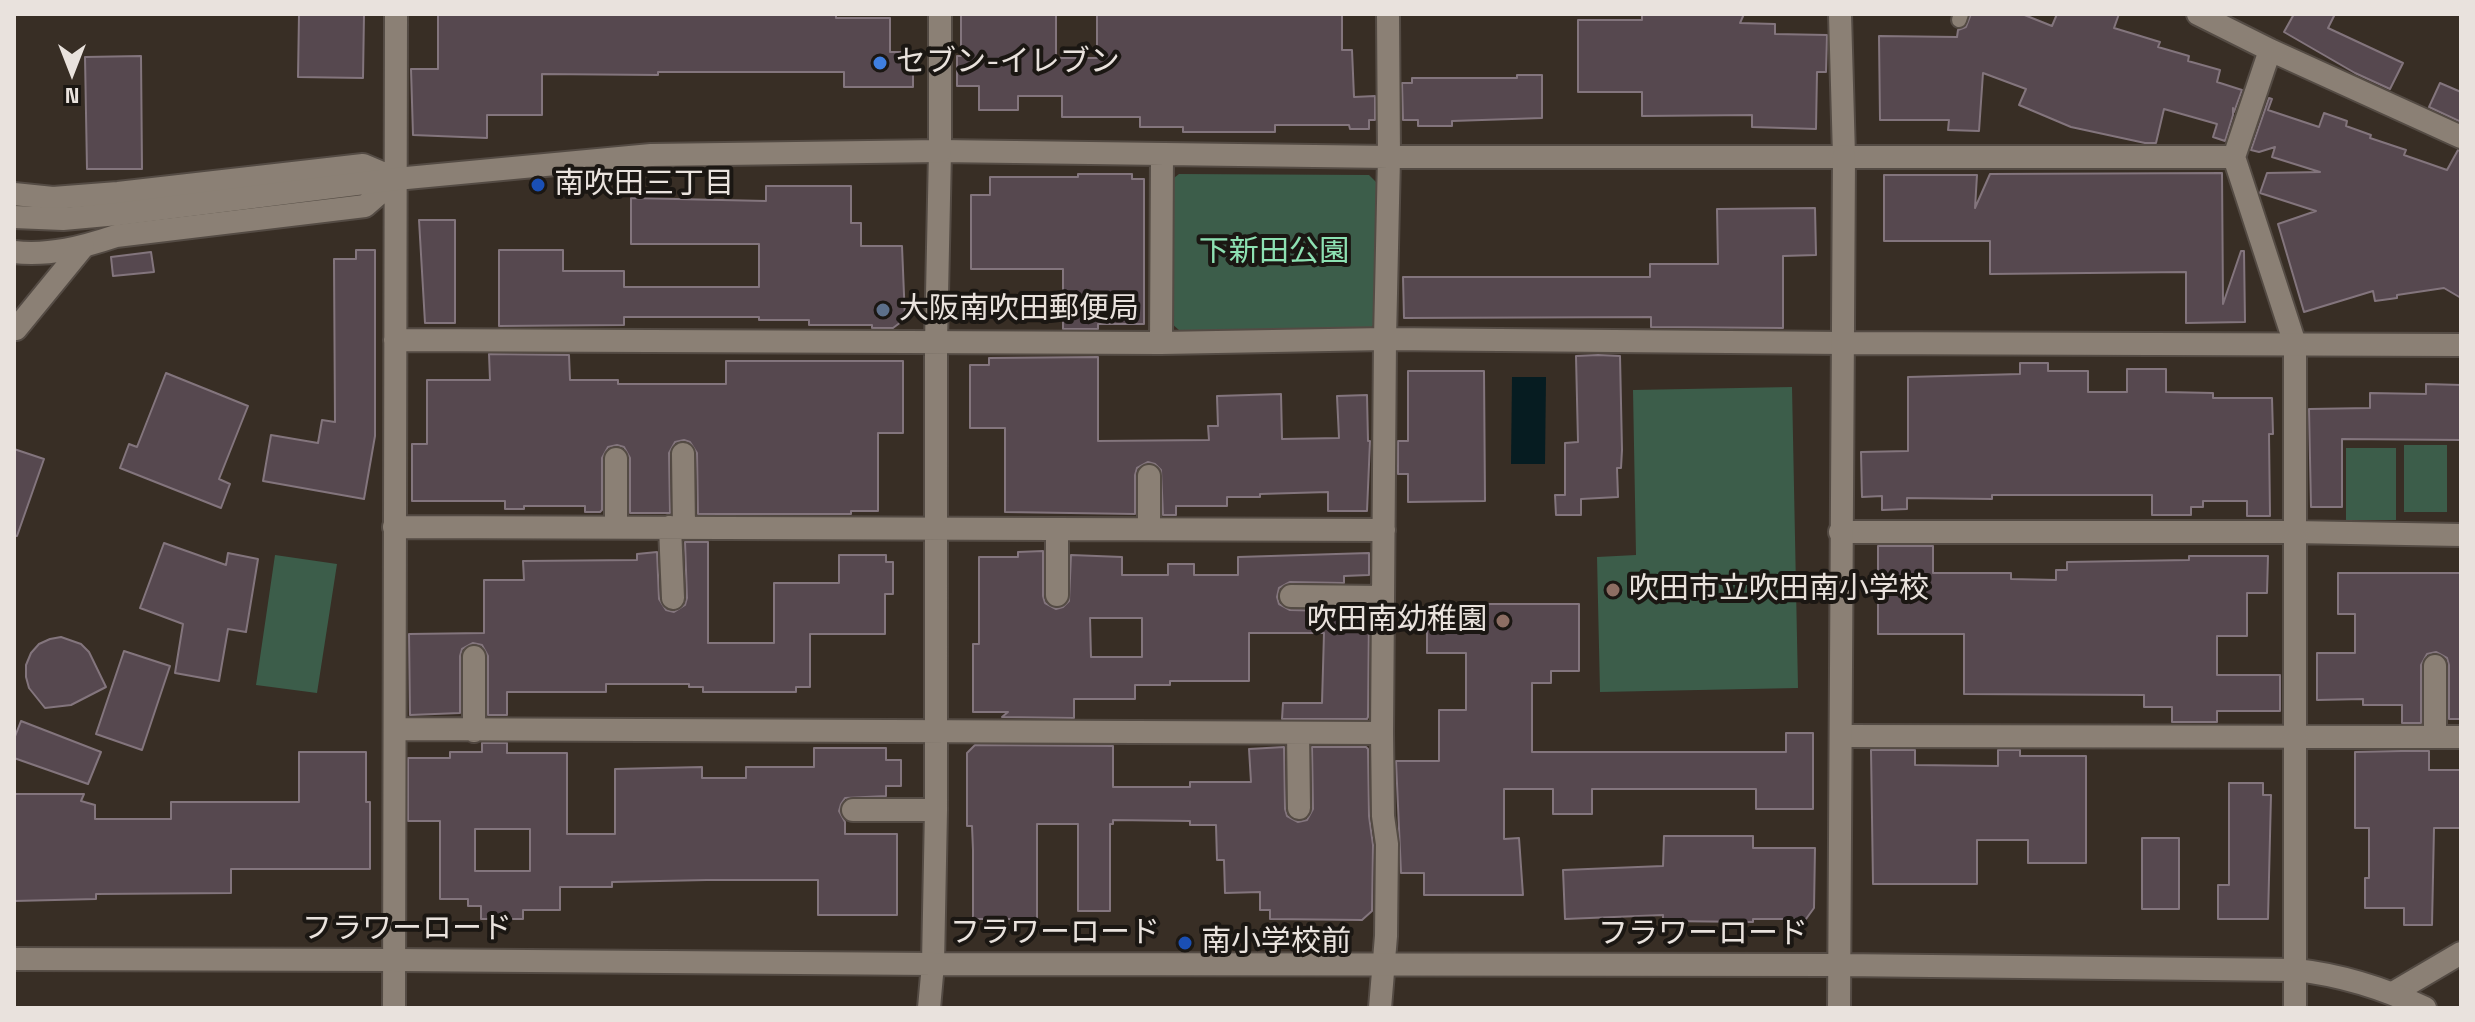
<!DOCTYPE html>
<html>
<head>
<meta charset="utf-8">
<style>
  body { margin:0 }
  #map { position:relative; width:2475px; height:1022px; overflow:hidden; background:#382e25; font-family:"Space Grotesk",sans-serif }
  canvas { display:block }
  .frame { position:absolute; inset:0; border:16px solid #e9e2dd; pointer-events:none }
  .north { position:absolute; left:32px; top:32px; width:80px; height:80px; -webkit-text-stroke:6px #1b1713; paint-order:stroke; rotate:180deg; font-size:22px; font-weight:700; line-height:32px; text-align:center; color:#e9e2dd }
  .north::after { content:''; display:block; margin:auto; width:28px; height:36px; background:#e9e2dd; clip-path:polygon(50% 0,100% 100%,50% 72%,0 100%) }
</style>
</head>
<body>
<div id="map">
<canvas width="2475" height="1022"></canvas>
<div class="frame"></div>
<div class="north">N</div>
</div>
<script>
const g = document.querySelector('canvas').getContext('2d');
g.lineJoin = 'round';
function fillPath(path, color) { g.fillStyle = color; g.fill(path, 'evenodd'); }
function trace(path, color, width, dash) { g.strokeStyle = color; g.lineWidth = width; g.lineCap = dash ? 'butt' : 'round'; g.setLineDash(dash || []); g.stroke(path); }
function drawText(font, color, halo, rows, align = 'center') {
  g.font = font + ' "Space Grotesk","Noto Sans JP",sans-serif'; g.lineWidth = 8; g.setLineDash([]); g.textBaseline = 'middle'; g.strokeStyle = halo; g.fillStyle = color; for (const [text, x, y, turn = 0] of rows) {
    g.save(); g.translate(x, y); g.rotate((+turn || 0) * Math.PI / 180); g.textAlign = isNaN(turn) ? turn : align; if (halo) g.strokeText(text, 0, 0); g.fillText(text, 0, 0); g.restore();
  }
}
const green = new Path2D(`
  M1179,174L1369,175L1377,183V320L1367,333L1180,331L1170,322V181Z
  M1792,387L1798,688L1600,692L1597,557L1636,555L1633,390Z
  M2404,445H2447V512H2404Z
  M2346,448H2396V520H2346Z
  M275,555L337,564L317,693L256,685Z`);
const water = new Path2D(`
  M1512,377H1546L1545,464H1511Z`);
const building = new Path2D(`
  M299,14H364L363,78L298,77Z
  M438,14H836V18H890V52H913V87H844V72H658V75L542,74V115H487V138L413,135L411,69H438Z
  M961,14H1056V58H1097V14H1342V50H1352L1354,97L1375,96V120H1369V129H1350L1349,125H1275V132H1183V127H1140V117H1062V96H1018V110H979V86H957V56H961Z
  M1642,14H1744L1740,23L1775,24V34L1827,35L1826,72H1817L1816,129L1752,127V115L1642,116V92H1578V20H1642Z
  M1971,14H2022L2052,26L2057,14H2119L2114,28L2160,42L2158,47L2189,56L2188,61L2220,70L2217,82L2242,90L2234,112L2233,108V115L2225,141L2213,137L2217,124L2164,109L2156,143H2145L2071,127L2019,105L2026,89L1983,73L1979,131L1948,130L1949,120H1880L1879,36L1957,37L1958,30L1966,27Z
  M2294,14H2335L2328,28L2403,63L2390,89L2355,73L2284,32Z
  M141,56L142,169H87L85,57Z
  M1517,75H1542V118L1452,121V126H1418V120H1403L1402,83H1412V78H1517Z
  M2440,83L2461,92V122L2429,107Z
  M2269,98L2272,99L2268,110L2319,127L2324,113L2347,121L2346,126L2371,135L2370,138L2406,150L2404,155L2447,170L2458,150L2461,151V298L2444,288L2397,295V298L2375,301L2373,291L2304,312L2278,224L2316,211L2260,193L2267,173L2320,172L2272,157L2275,147L2259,152L2251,150Z
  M2222,173L2223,304L2241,251H2244L2245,322L2186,323V272L1990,274V241H1884V175H1977L1975,208L1990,174Z
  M1078,174H1132V179H1144V324H1098V329H1063V269H971V195H990V177H1078Z
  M766,186H851V223H861V246H902L905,319L893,328H872V325H809V320H759V317H624V325L499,326V250H563V271H624V287H759V244H631V198L766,201Z
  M1815,208L1816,255L1783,256V328L1651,327V317L1404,318L1403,277H1650V264H1718L1717,209Z
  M419,220H455V323H425Z
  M356,250H375V436L364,499L263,481L271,435L318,443L322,420L335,422L334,259H356Z
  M151,252L154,272L113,276L111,257Z
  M489,354L569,355L570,380H618V384H726V361H903V433H878V511H851V514H698L697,453L690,442L684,440L675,442L669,453L670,513H630V458L624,447L617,445L608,447L602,458V510L600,512H585V506H524V509H505V501H412V444H427V380H490Z
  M1598,355L1620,356L1622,450L1621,468H1617L1618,497L1581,499V515H1556L1555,495H1565V443L1578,442L1576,356Z
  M1098,357V441L1209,440L1208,426H1218L1217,396L1281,394L1282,439L1339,438L1337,396L1367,395L1368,441H1370L1367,511H1328V492L1260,494V497H1227V506H1176V515H1163L1161,470L1155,464L1148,462L1137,468L1135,475V514L1005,512V428H970V365H989V358Z
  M2020,363H2048V371H2088V392H2127V369H2166V392L2213,393V398H2272L2273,434H2269L2270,516H2247V501H2203V507H2191V515H2152V495H1992V499L1907,498V509L1882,510V496L1862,497L1861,452L1908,451V377L2020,374Z
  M1408,371H1484L1485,501L1408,502V474H1398V441H1408Z
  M166,373L248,406L219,479L230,484L221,508L120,468L129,444L137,447Z
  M2426,384L2461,385V440L2342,439V507H2311L2309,409L2370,408V393L2426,394Z
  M14,449L44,459L17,536H14Z
  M685,542H708V643H774V583H839V555H886V562H893V594H885V634H810V687H796V692H703V687H689V684H606V692H507V715H488V656L482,645L473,643L462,649L460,656V713L410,715L409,634L484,633V580H524L523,561L637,560V554L657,552L659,599L666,610L674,612L685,605L687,598Z
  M164,543L226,565L228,553L258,559L246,632L228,629L219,681L175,673L183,624L140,608Z
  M1878,546H1933V573H2011V579L2056,580V570H2067V562L2189,560V556H2268L2267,593H2247V636H2217V675H2280V711H2217V722H2172V707H2144V695L1964,694V634H1878Z
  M1043,551V596L1045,603L1056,609L1063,607L1069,601L1071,555L1122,557V575H1168V564H1194V575H1238V557L1369,553V575L1344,576V583L1290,582L1279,588L1277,597L1279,604L1290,610L1369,612L1368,717L1367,719H1282L1283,703H1322L1324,633H1249V681H1170V685H1135V699H1074V718L1002,717L1008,712H973V644H979V557H1018V552ZM1090,618H1142V657H1091Z
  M2338,573H2461V719H2449V665L2447,658L2436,652L2427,654L2421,665V723H2402V705H2363V699L2317,700V653H2355V614H2338Z
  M1427,604H1579V671H1551V683H1532V752H1786V733H1813V809H1756V789H1592V814H1553V789H1504V839L1519,838L1523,895H1424V873H1401L1396,761H1439V710H1466V653H1427Z
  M61,637L81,644L89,652L106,687L71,705L45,708L29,688L26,677V665L31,653L39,644L50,639Z
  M124,651L170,666L142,750L96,734Z
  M21,721L101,752L88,784L14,758V739Z
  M482,743H507V753H567V834H615V769L702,767V778H746V767H814V748H886V760H901V786H886V796L845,798L841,804L839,811L845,822V834H897V915H818V880H707L612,882V887H560V910H523V919H481V906H468V899H440V821H408V758H450V752H482ZM475,829H530V871H475Z
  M975,745L1113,746V787H1190V782H1251L1249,749L1284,747L1285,809L1287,816L1298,822L1307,820L1313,809L1312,747H1366L1368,749L1369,816L1373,845L1372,911L1362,920L1270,919V910H1260V892L1225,893L1224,860H1217L1216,825H1190V821L1113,820V824H1110V911H1078V824H1037V919H973V850L972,826H967V753Z
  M1871,750H1915V765L1998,766V750H2020V756H2086V863H2028V840H1977V884H1873Z
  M2402,751H2429V770H2461V828H2434L2432,925H2404V908H2365V878H2369V828H2355V752Z
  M299,752H366V802H370V869H231V893L96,894V899L14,901V794H84L81,801L95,805V819H171V802H299Z
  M2229,783H2263V795H2271L2268,919H2218V885H2229Z
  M1664,836H1753V848H1815L1814,908L1806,919H1753V922L1663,921V915L1565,919L1563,870L1663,866Z
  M2142,838H2179V909H2142Z`);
const service = new Path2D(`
  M1959,20L1961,14`);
const minor = new Path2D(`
  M1840,14L1844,156
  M2198,14L2270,50L2461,137
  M2270,50L2234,157L2295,344V1008
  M14,194L53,198L118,193L363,165L396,179
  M14,252C50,256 83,247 116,236L365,206L396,179
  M395,340L1161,343L1385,339L1843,343
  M1161,343L1162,154
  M683,454L684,527
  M616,459V527
  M1149,476V529
  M394,527L1384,530
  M670,527L673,598
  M1057,529V595
  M1840,532H2294L2461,535
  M1291,596L1383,597
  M474,657V731
  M2435,666V736
  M395,729L1382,733
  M1298,733L1299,808
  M1841,736L2461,737
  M853,810H936
  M933,964L936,810V343L940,151L1389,157H2234
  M2393,993L2461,953
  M394,1008L396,14
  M1380,1008L1386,936L1387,844L1383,816L1382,733L1385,339L1389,157L1388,14`);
const tertiary = new Path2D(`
  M14,217L63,219L118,214L396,179L651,155L940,151V14
  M16,329L83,247
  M1843,343L2461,345
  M14,959L394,960L933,964L1840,965L2296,970C2342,975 2383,988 2425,1008
  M929,1008L933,964
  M1839,1008L1844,156`);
const markers = [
  [880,63,8,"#3f7fe0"],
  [538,185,8,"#1a4fb4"],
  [883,310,8,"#5c6f8a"],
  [1613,590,8,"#8d6e63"],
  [1503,621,8,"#8d6e63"],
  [1185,943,8,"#1a4fb4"]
];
const poiNames = [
  ["セブン-イレブン",896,63],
  ["南吹田三丁目",554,185],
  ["大阪南吹田郵便局",899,310],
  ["吹田市立吹田南小学校",1629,590],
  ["吹田南幼稚園",1487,621,"right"],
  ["南小学校前",1201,943]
];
const parkNames = [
  ["下新田公園",1274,253]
];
const streetNames = [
  ["フラワーロード",407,930],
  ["フラワーロード",1055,934],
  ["フラワーロード",1703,935]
];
fillPath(green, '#3c5d4a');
fillPath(water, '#061c21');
fillPath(building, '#56484f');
trace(building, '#83757d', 2);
trace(service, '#544b44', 18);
trace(minor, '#544b44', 26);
trace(tertiary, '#544b44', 26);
trace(service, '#8b8075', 14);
trace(minor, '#8b8075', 22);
trace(tertiary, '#8b8075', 22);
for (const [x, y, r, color] of markers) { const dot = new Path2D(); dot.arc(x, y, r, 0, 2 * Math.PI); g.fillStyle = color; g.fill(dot); trace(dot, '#1b1713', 3); }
drawText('30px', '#e9e2dd', '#1b1713', poiNames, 'left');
drawText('30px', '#8de1b2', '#1b1713', parkNames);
drawText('30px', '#e9e2dd', '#1b1713', streetNames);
</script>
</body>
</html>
